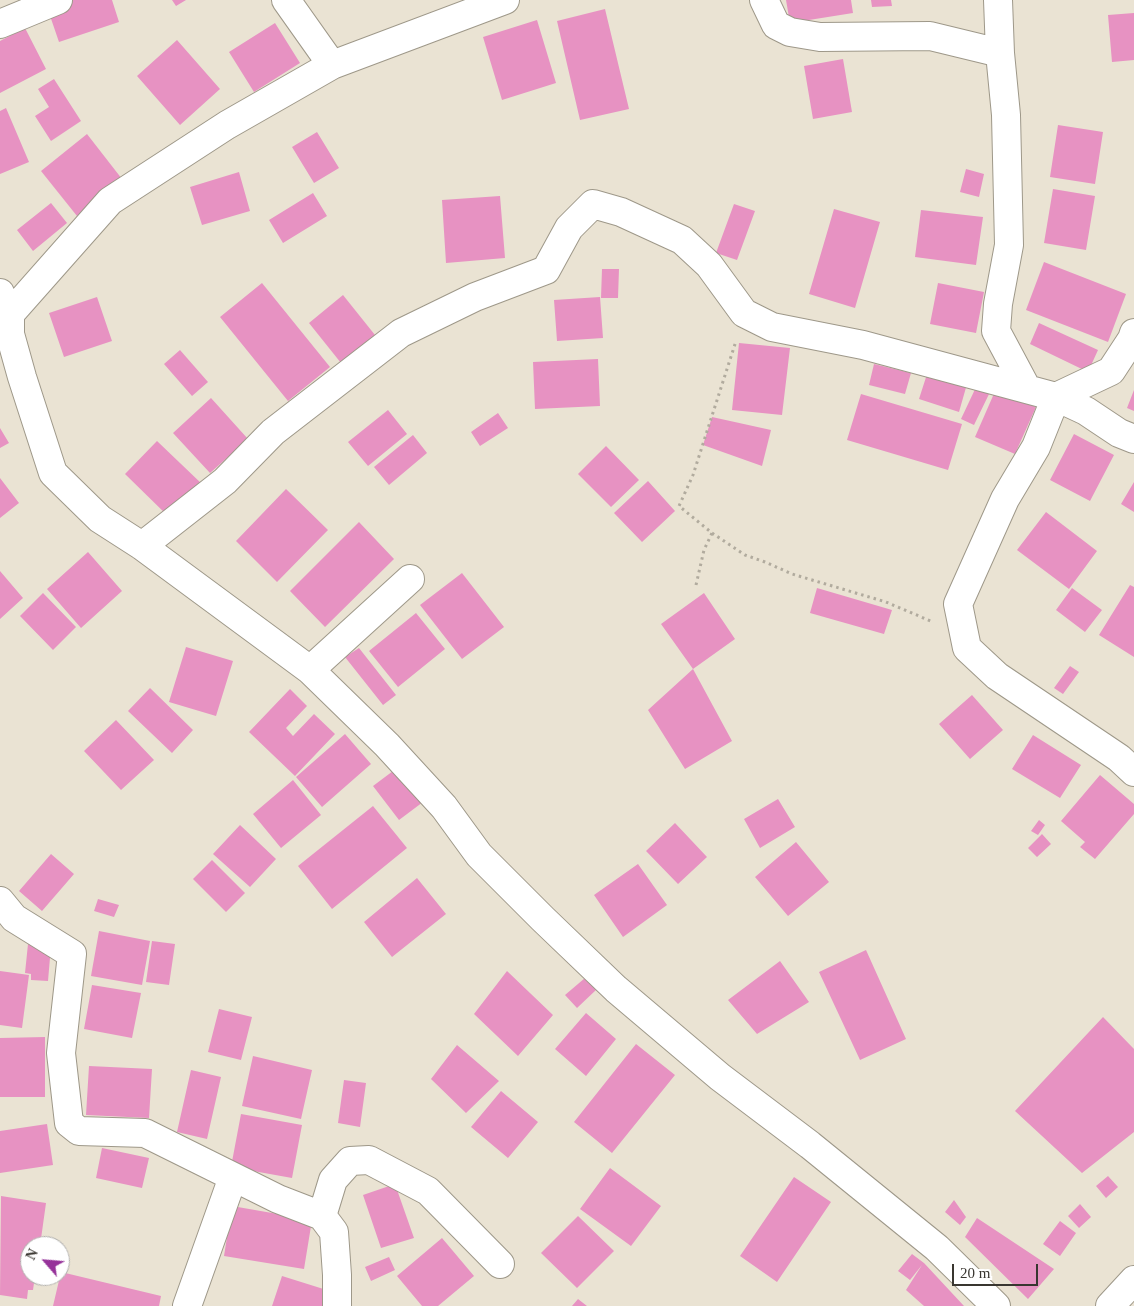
<!DOCTYPE html>
<html>
<head>
<meta charset="utf-8">
<style>
  body { margin:0 }
  #map { position:relative; width:1134px; height:1306px; overflow:hidden; background:#eae3d3; font-family:"Times New Roman",serif }
  canvas { display:block }
  .north { position:absolute; left:20px; top:1236px; width:50px; height:50px; box-sizing:border-box; background:#fff; border:1px solid #b0afac; border-radius:50%; rotate:297deg; font-size:14px; font-weight:700; line-height:20px; text-align:center; color:#393630 }
  .north::after { content:''; display:block; margin:auto; width:18px; height:22px; background:#96339a; clip-path:polygon(50% 0,100% 100%,50% 72%,0 100%) }
  .scale { position:absolute; left:952px; top:1264px; width:86px; height:22px; box-sizing:border-box; border:2px solid #393630; border-top:0; padding-left:6px; font-size:15px; line-height:18px; white-space:nowrap; color:#393630; -webkit-text-stroke:4px #fff; paint-order:stroke }
</style>
</head>
<body>
<div id="map">
<canvas width="1134" height="1306"></canvas>
<div class="north">N</div>
<div class="scale">20 m</div>
</div>
<script>
const g = document.querySelector('canvas').getContext('2d');
g.lineJoin = 'round';
function fillPath(path, color) { g.fillStyle = color; g.fill(path, 'evenodd'); }
function trace(path, color, width, dash) { g.strokeStyle = color; g.lineWidth = width; g.lineCap = dash ? 'butt' : 'round'; g.setLineDash(dash || []); g.stroke(path); }
const building = new Path2D(`
  M68,0H112L119,22L59,42L47,7Z
  M172,0H186L176,6Z
  M786,0H851L853,13L790,23Z
  M871,0H891L892,6L872,7Z
  M605,9L629,109L580,120L557,21Z
  M1134,13V60L1112,62L1108,15Z
  M537,20L556,83L502,100L483,37Z
  M275,23L300,63L254,92L229,52Z
  M25,28L46,69L0,93V41Z
  M177,40L220,89L180,125L137,76Z
  M843,59L852,112L813,119L804,66Z
  M54,79L81,121L51,141L35,116L49,107L38,89Z
  M6,108L29,162L0,174V111Z
  M1058,125L1103,132L1095,184L1050,177Z
  M317,132L339,168L314,183L292,147Z
  M87,134L122,179L77,216L41,171Z
  M966,169L984,174L979,197L960,192Z
  M239,172L250,211L202,225L190,187Z
  M1053,189L1095,196L1086,250L1044,243Z
  M313,193L327,216L283,243L269,220Z
  M500,196L505,258L446,263L442,200Z
  M51,203L67,223L33,251L17,230Z
  M734,204L755,211L737,260L716,253Z
  M834,209L880,222L855,308L809,294Z
  M921,210L983,217L976,265L915,257Z
  M1044,262L1126,294L1108,342L1026,310Z
  M602,269H619L618,298H601Z
  M262,283L330,367L288,401L220,317Z
  M938,283L984,292L976,333L930,324Z
  M343,295L375,335L341,363L309,323Z
  M97,297L112,341L64,357L49,313Z
  M600,297L603,338L557,341L554,300Z
  M1039,323L1098,350L1088,372L1030,344Z
  M739,343L790,348L782,415L732,410Z
  M180,350L208,382L192,396L164,364Z
  M598,359L600,406L535,409L533,362Z
  M874,364L911,373L905,394L869,385Z
  M928,371L967,384L959,412L919,399Z
  M977,385L990,392L974,425L961,419Z
  M996,389L1036,407L1015,454L975,437Z
  M1134,390V411L1127,408Z
  M861,394L962,424L948,470L847,440Z
  M211,398L248,439L210,473L173,433Z
  M388,410L407,434L368,466L348,442Z
  M498,413L508,428L480,446L471,432Z
  M712,417L771,430L762,466L703,445Z
  M0,428L9,443L0,448Z
  M1074,434L1114,455L1090,501L1050,480Z
  M413,435L427,453L389,485L374,467Z
  M157,441L203,485L171,519L125,474Z
  M606,446L639,480L611,507L578,474Z
  M0,478L19,503L0,518Z
  M648,481L675,511L642,542L614,513Z
  M1134,482V512L1121,504Z
  M286,489L328,530L277,582L236,541Z
  M1046,512L1097,551L1069,589L1017,550Z
  M359,522L394,559L325,627L290,591Z
  M88,552L122,591L81,628L47,589Z
  M0,571L23,598L0,619Z
  M462,573L504,627L462,659L420,605Z
  M1130,585L1134,587V657L1099,635Z
  M817,588L892,610L884,634L810,613Z
  M1072,588L1102,610L1085,632L1056,610Z
  M43,593L76,627L53,650L20,616Z
  M704,593L735,639L693,669L661,624Z
  M416,613L445,649L398,687L369,651Z
  M186,647L233,661L216,716L169,702Z
  M359,648L396,695L383,705L345,657Z
  M1070,666L1079,672L1063,694L1054,688Z
  M693,669L732,741L685,769L648,710Z
  M150,688L193,730L172,753L128,711Z
  M290,689L307,706L286,728L293,736L314,714L335,734L295,776L249,732Z
  M972,695L1003,730L970,759L939,724Z
  M116,720L154,760L121,790L84,751Z
  M345,734L371,764L322,807L296,777Z
  M1033,735L1081,765L1060,798L1012,769Z
  M397,768L423,802L399,820L373,786Z
  M1100,775L1134,804V814L1095,859L1080,847L1085,842L1061,821Z
  M293,780L321,815L281,848L253,814Z
  M778,799L795,827L760,848L744,819Z
  M373,806L407,848L332,909L298,866Z
  M1039,820L1045,825L1038,835L1031,831Z
  M675,823L707,857L678,884L646,851Z
  M240,825L276,859L250,887L213,854Z
  M1042,834L1051,844L1037,857L1028,848Z
  M796,842L829,882L788,916L755,877Z
  M51,854L74,874L42,911L19,891Z
  M212,860L245,893L226,912L193,879Z
  M638,864L667,905L623,937L594,895Z
  M417,878L446,914L392,957L364,922Z
  M98,899L119,905L114,917L94,911Z
  M99,931L150,941L142,985L91,976Z
  M152,941L175,944L169,985L146,982Z
  M28,944L51,946L48,981L31,980V974L25,973Z
  M866,950L906,1039L860,1060L819,972Z
  M780,961L809,1002L757,1034L728,1000Z
  M0,971L29,975L22,1028L0,1025Z
  M507,971L553,1015L518,1056L474,1014Z
  M585,978L596,990L577,1008L565,995Z
  M92,985L141,993L132,1038L84,1029Z
  M219,1009L252,1017L241,1060L208,1052Z
  M586,1013L616,1039L586,1076L555,1049Z
  M1103,1017L1134,1049V1132L1082,1173L1015,1111Z
  M45,1037V1097H0V1038Z
  M636,1044L675,1075L612,1153L574,1122Z
  M457,1045L499,1081L466,1113L431,1079Z
  M253,1056L312,1070L301,1119L242,1106Z
  M89,1066L152,1069L149,1118L86,1115Z
  M191,1070L221,1077L207,1139L177,1132Z
  M344,1080L366,1083L360,1127L338,1123Z
  M501,1091L538,1122L508,1158L471,1127Z
  M241,1114L302,1125L292,1178L231,1167Z
  M47,1124L53,1165L0,1173V1131Z
  M102,1148L149,1158L142,1188L96,1178Z
  M610,1168L661,1206L631,1246L580,1209Z
  M1108,1176L1118,1187L1106,1198L1096,1186Z
  M794,1177L831,1202L777,1282L740,1256Z
  M395,1184L414,1238L381,1248L363,1195Z
  M1,1196L46,1203L40,1246H30V1276H35L33,1290H28L27,1299L0,1295Z
  M954,1200L966,1217L960,1225L945,1212Z
  M1080,1204L1091,1217L1079,1228L1068,1216Z
  M232,1206L312,1220L304,1269L224,1256Z
  M578,1216L614,1251L577,1288L541,1253Z
  M977,1218L1054,1269L1028,1299L965,1237Z
  M1060,1221L1076,1233L1060,1256L1043,1244Z
  M442,1238L474,1276L438,1306H422L397,1276Z
  M912,1254L924,1263L964,1306H924L906,1290L922,1265L910,1280L898,1271Z
  M389,1257L395,1270L371,1281L365,1267Z
  M61,1272L161,1296L159,1306H53Z
  M282,1276L333,1292L328,1306H272Z
  M578,1299L587,1306H572Z`);
const path = new Path2D(`
  M712,533L745,555L765,562L792,574L886,602L933,622
  M696,585L704,550L712,533L679,506L693,475L736,341`);
const minor = new Path2D(`
  M286,0L332,65
  M764,0L776,25L790,32L820,37L930,36L1000,53
  M998,0L1000,53L1006,115L1009,245L998,304L996,331L1027,389
  M0,24L58,0
  M0,293L10,314V334L22,377L53,473L100,519L142,546L310,670L387,745L444,807L479,855L543,919L616,989L720,1077L810,1145L937,1248L996,1306
  M10,314L110,201L227,125L332,65L505,0
  M1134,439L1119,433L1086,411L1056,397L1036,447L1005,499L958,604L967,648L997,676L1119,758L1134,772
  M142,546L225,481L273,432L401,333L475,297L546,270L569,228L593,204L621,212L682,240L709,265L744,313L772,327L863,345L1056,397L1111,371L1132,339L1134,333
  M310,670L410,579
  M0,901L14,918L72,954L61,1053L69,1123L79,1131L145,1133L278,1199L322,1216L334,1232L337,1275V1306
  M322,1216L333,1180L350,1161L369,1160L428,1191L500,1264
  M187,1306L233,1177`);
const secondary = new Path2D(`
  M1110,1306L1134,1280`);
fillPath(building, '#e792c2');
trace(minor, '#9e9889', 30);
trace(secondary, '#9e9889', 30);
trace(path, '#b1ab9e', 3, [2.5, 4]);
trace(minor, '#fff', 28);
trace(secondary, '#fff', 28);
</script>
</body>
</html>
